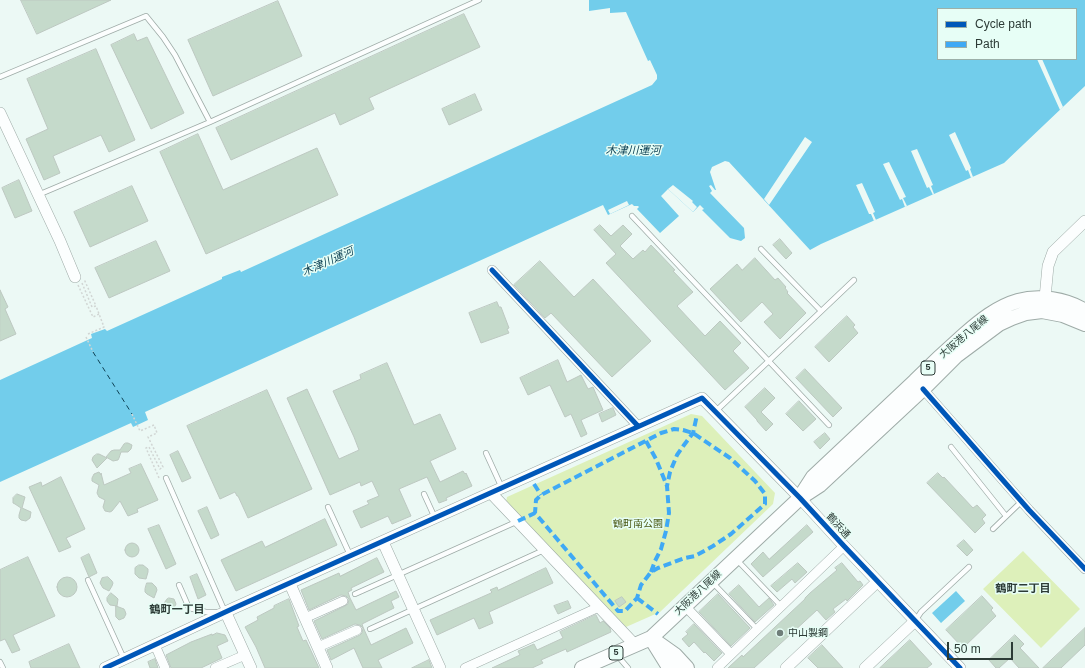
<!DOCTYPE html>
<html>
<head>
<meta charset="utf-8">
<style>
  body { margin:0 }
  #map { position:relative; width:1085px; height:668px; overflow:hidden; background:#ecf9f5; font-family:Arial,sans-serif }
  canvas { display:block }
  .legend { position:absolute; left:937px; top:8px; width:140px; height:52px; box-sizing:border-box; background:#e7fef6; border:1px solid #9cb0a9; margin:0; padding:5px 7px; list-style:none; font-size:12px; color:#2c3b36 }
  .legend li { display:flex; align-items:center; gap:8px; height:20px }
  .legend b { width:20px; border:1px solid #9cb0a9 }
  .scale { position:absolute; left:947px; top:642px; width:66px; height:18px; box-sizing:border-box; border:2px solid #2c3b36; border-top:0; padding-left:5px; font-size:12px; line-height:14px; white-space:nowrap; color:#2c3b36; -webkit-text-stroke:3px #e7fef6; paint-order:stroke }
</style>
</head>
<body>
<div id="map">
<canvas width="1085" height="668"></canvas>
<ul class="legend">
<li><b style="height:5px;background:#0057b8"></b>Cycle path</li>
<li><b style="height:5px;background:#3fa9f5"></b>Path</li>
</ul>
<div class="scale">50 m</div>
</div>
<script>
const g = document.querySelector('canvas').getContext('2d');
g.lineJoin = 'round';
function fillPath(path, color) { g.fillStyle = color; g.fill(path, 'evenodd'); }
function trace(path, color, width, dash) { g.strokeStyle = color; g.lineWidth = width; g.lineCap = dash ? 'butt' : 'round'; g.setLineDash(dash || []); g.stroke(path); }
function drawText(font, color, halo, rows, align = 'center') {
  g.font = font + ' Arial,"Noto Sans JP",sans-serif'; g.lineWidth = 3; g.setLineDash([]); g.textBaseline = 'middle'; g.strokeStyle = halo; g.fillStyle = color; for (const [text, x, y, turn = 0] of rows) {
    g.save(); g.translate(x, y); g.rotate((+turn || 0) * Math.PI / 180); g.textAlign = isNaN(turn) ? turn : align; if (halo) g.strokeText(text, 0, 0); g.fillText(text, 0, 0); g.restore();
  }
}
const green = new Path2D(`
  M691,414L702,416L775,493L773,504L660,612L626,627L506,502L507,497Z
  M1023,551L1080,609L1041,648L983,589Z`);
const water = new Path2D(`
  M589,0H1085V86L1004,163L821,244L810,250L729,162L725,161L712,167L710,172L716,190H715L711,185L709,186L712,191L710,193L744,228L745,238L741,241L730,238L702,210L704,209L700,205L693,212L668,189L661,196L679,216L660,233L637,209L639,207L638,206H634L632,204L608,215L603,205L145,412L148,420L133,427L131,423L0,482V380L92,338L91,334L105,329L107,331L222,279V277L240,270L241,272L652,85L657,79V75L650,60L648,61L626,12L610,13V8L589,11ZM938,9H1076V59H938Z
  M956,591L965,601L941,623L932,613Z`);
const pier = new Path2D(`
  M1037,59H1042L1063,107L1060,110Z
  M955,132L971,168L970,169L973,177L971,178L968,170L966,171L949,135Z
  M805,137L812,142L769,205L764,199Z
  M917,149L933,185L931,186L934,194L933,195L929,187L927,188L911,151Z
  M889,162L906,197L903,198L907,206L905,207L902,199L900,200L883,164Z
  M862,183L875,212L873,213L876,220L874,221L871,214H869L856,185Z
  M673,185L693,201L692,202L697,207L693,212L668,189Z
  M627,201L629,205L610,214L608,210Z`);
const ferry = new Path2D(`
  M93,352L132,414`);
const building = new Path2D(`
  M21,0H111L37,34Z
  M278,1L302,56L213,96L188,40Z
  M464,14L480,47L369,98L374,109L340,125L335,113L231,160L216,128Z
  M134,34L137,41L147,37L184,113L151,129L111,45Z
  M96,49L135,140L109,152L101,135L53,156L60,173L44,180L26,139L48,129L27,79Z
  M475,94L482,110L449,125L442,109Z
  M198,134L223,190L317,148L338,195L206,254L160,152Z
  M19,180L32,211L15,218L2,188Z
  M132,186L148,221L90,247L74,212Z
  M600,225L611,236L623,225L632,234L620,246L633,259L643,250L645,252L651,245L675,270L673,271L693,292L677,306L705,336L720,321L741,343L733,351L749,368L725,390L606,263L616,254L594,230Z
  M780,239L792,253L786,259L773,245Z
  M156,241L170,271L109,298L95,268Z
  M755,258L775,280L778,278L786,287L785,288L788,292L787,293L806,313L780,339L764,322L773,314L762,302L741,322L710,289L737,264L742,270Z
  M540,261L574,297L593,279L651,341L612,377L551,313L545,318L514,285Z
  M0,290L8,307L5,309L16,334L0,341Z
  M497,302L499,307H501L509,328L507,329L509,333L481,343L469,313Z
  M847,316L855,325L853,327L858,333L829,362L815,347Z
  M558,360L567,382L581,375L588,389L593,387L603,410L581,420L587,434L581,437L571,414L565,417L550,385L528,395L520,378Z
  M387,363L414,425L440,414L456,449L430,461L440,482L463,471L465,474L466,473L472,486L446,498L447,500L439,503L427,477L399,489L411,516L392,524L388,516L361,528L353,511L369,504L367,501L379,496L372,481L361,486L360,482L330,495L287,398L307,389L339,459L359,450L354,437L333,391L361,379L360,375Z
  M805,369L842,408L833,417L796,378Z
  M765,388L775,398L761,412L773,424L766,431L757,421V420L745,407Z
  M267,390L312,489L248,518L238,496H237L235,492L220,499L187,426Z
  M799,401L816,419L803,431L786,414Z
  M613,408L616,415L602,422L599,414Z
  M825,433L830,439L820,449L814,442Z
  M126,443H128L132,445L131,449L128,452H121L119,458L118,460L113,461L106,457L111,451L114,450H120L124,444Z
  M178,451L191,478L182,482L170,455Z
  M97,454H99L107,458L97,468L92,460L93,457Z
  M141,464L158,500L137,509L138,512L128,516L120,501L112,511L110,512L105,511L103,507L105,500L99,497L97,493L99,485L92,481V478L94,474L99,472L101,475V473L104,485L131,473L129,469Z
  M938,473L943,478L944,477L973,508L977,505L986,515L982,519L985,523L975,533L927,483Z
  M61,477L85,529L66,538L71,547L59,552L29,487L41,482L42,486Z
  M17,494L25,497L22,508L31,512L30,518L26,521L21,520L19,518V515L21,508L15,504L13,503V498Z
  M207,507L219,535L211,539L198,511Z
  M325,519L337,545L236,591L221,560L262,541L265,547Z
  M159,525L176,564L166,569L148,529Z
  M807,525L813,532L763,577L751,564L763,552L769,559Z
  M964,540L973,550L967,556L957,546Z
  M125 550a7 7 0 1 1 14 0a7 7 0 1 1-14 0Z
  M89,554L97,573L89,577L81,558Z
  M28,557L55,616L13,635L20,650L12,653L5,639L0,641V570Z
  M377,558L384,572L351,588L352,590L348,592L350,598L356,610L396,591L399,597L391,601L394,608L362,624L363,627L371,645L406,628L413,643L378,660L382,668H363L354,648L331,660L327,650L360,635L362,633L363,628L360,625L355,624L322,639L314,621L345,606L348,604L349,599L346,596L341,595L309,610L301,590L339,573L340,576Z
  M798,563L807,572L795,583L792,579L777,592L771,586Z
  M842,563L858,582L860,581L863,585L847,601L846,599L833,609L835,612L826,620L817,610L754,668H728L742,655L743,657L805,599V598L810,593L837,570L835,568Z
  M139,565H143L148,569V572L146,579L139,578L135,574V568Z
  M546,568L553,583L489,612L493,623L479,629L474,618L437,635L430,620L491,593L492,592L490,590L497,587L498,590Z
  M197,574L206,595L198,599L190,577Z
  M57 587a10 10 0 1 1 20 0a10 10 0 1 1-20 0Z
  M108,577L112,581L113,583L112,586L109,591L103,588L100,583L102,578Z
  M147,583H152L156,587L157,590L154,598L147,594L145,592V589Z
  M739,585L759,607L769,598L774,605L755,622L729,594Z
  M111,593L116,597L118,599L117,606L110,605L107,601V598Z
  M718,594L750,628L731,646L699,612Z
  M982,596L993,608L991,610L996,616L963,648L946,630Z
  M622,597L626,602L619,607L615,601Z
  M169,598L174,599L176,604L174,608L172,609H169L162,606L167,599Z
  M289,599L299,626L297,627L303,641L306,640L319,668H265L256,647L245,627L258,620L257,617L274,608V606Z
  M568,601L571,608L558,614L554,606Z
  M116,606L124,609L125,611L126,614L124,618L119,620L116,617Z
  M596,615L600,623L603,621L610,628L611,632L567,652L566,649L541,660L543,663L532,668H492L520,655L518,651L534,644L537,650L563,638L560,632Z
  M694,624L722,653L714,661L705,652L704,653L694,642L689,647L682,639L688,634L686,632Z
  M1085,628V645L1061,668H1043Z
  M217,633L225,635L228,641L217,646L222,658L201,668H171L166,655L191,642L212,634V635Z
  M1015,635L1024,644L1020,648L1039,668H1019L1010,658L999,668H996L989,660Z
  M910,640L932,664L927,668H880Z
  M69,644L80,668H31L29,662Z
  M822,645L843,668H818L808,658Z
  M155,659L158,668H150L148,662Z
  M429,660L432,668H412Z`);
const path = new Path2D(`
  M82,283L92,307L96,306L84,279
  M78,285L93,317L99,314
  M88,334L104,327L96,306
  M86,337L93,352
  M132,414L140,431L154,425L157,433L148,437L163,467L160,469L149,447L146,448L159,478`);
const service = new Path2D(`
  M0,77L146,16L163,37L175,55L210,122
  M38,195L210,122L479,0
  M632,216L829,425
  M761,249L821,311
  M716,411L854,280
  M951,447L1006,516
  M486,453L502,488
  M166,478L225,612
  M424,494L435,518
  M328,507L350,555
  M993,529L1022,501
  M737,560L781,606
  M88,580L124,659
  M713,583L757,629
  M179,585L189,608L206,612H218
  M355,594L516,522
  M915,621L921,612L969,567
  M370,629L544,550
  M616,654L628,668
  M0,662L3,668`);
const minor = new Path2D(`
  M492,270L638,426
  M923,389L1029,510L1085,569
  M685,606L731,654
  M305,618L343,601
  M155,645L165,668
  M318,647L357,630
  M215,668L245,655
  M465,668L599,607
  M717,668L844,546`);
const tertiary = new Path2D(`
  M0,113L60,241L75,277
  M1045,298L1048,266L1053,252L1085,221
  M491,493L635,645
  M383,542L440,668
  M290,584L327,668
  M226,613L251,668
  M105,668L234,608L702,398L800,498L844,546L960,668
  M786,668L877,582
  M865,668L915,621`);
const primary = new Path2D(`
  M802,494L813,477C847,445 881,413 915,381C931,365 947,350 964,335C980,321 997,307 1018,301C1039,295 1066,299 1085,311
  M651,638L675,655L687,668
  M654,643L667,664L671,668
  M582,668L651,638L800,498L820,485L923,389L956,356L999,324L1012,318L1026,313L1042,311L1063,315L1085,324`);
const quiet = new Path2D(`
  M646,441L656,459L667,486
  M534,484L541,495
  M518,521L535,513L618,611H625L637,598L641,585L651,572L658,568L685,558L695,556L713,546L731,534L765,504V494L755,481L730,458L693,433L683,430L674,429L661,433L541,495L536,500L535,513
  M651,572L655,561L661,549L666,531L669,513L667,486L670,472L677,455L684,445L693,433L697,415
  M637,598L658,614`);
const cycleway = new Path2D(`
  M492,270L638,426
  M923,389L1029,510L1085,569
  M105,668L234,608L702,398L800,498L844,546L960,668`);
const markers = [
  [780,633,4,"#6f7e79"]
];
const shields = [
  [928,368,14],
  [616,653,14]
];
const shieldNames = [
  ["5",928,368],
  ["5",616,653]
];
const streetNames = [
  ["大阪港八尾線",964,337,-40],
  ["鶴浜通",838,526,48],
  ["大阪港八尾線",698,593,-43]
];
const parkNames = [
  ["鶴町南公園",638,524]
];
const poiNames = [
  ["中山製鋼",788,633]
];
const waterNames = [
  ["木津川運河",633,151],
  ["木津川運河",328,262,-24]
];
const neighbourhoodNames = [
  ["鶴町二丁目",1023,589],
  ["鶴町一丁目",177,610]
];
fillPath(green, '#ddf0ba');
fillPath(water, '#72cdeb');
fillPath(pier, '#ecf9f5');
trace(ferry, '#0e4255', 1, [5, 4]);
fillPath(building, '#c5dacb');
trace(building, '#bdc8c1', 1);
trace(service, '#9eaba7', 6);
trace(minor, '#9eaba7', 10);
trace(tertiary, '#9eaba7', 12);
trace(primary, '#9eaba7', 16);
trace(path, '#d1d6d4', 1.5, [2, 2]);
trace(service, '#fcfefe', 4.5);
trace(minor, '#fcfefe', 9);
trace(tertiary, '#fcfefe', 11);
trace(primary, '#fcfefe', 14);
trace(quiet, '#3fa9f5', 4, [8, 4]);
trace(cycleway, '#0057b8', 5);
for (const [x, y, r, color] of markers) { const dot = new Path2D(); dot.arc(x, y, r, 0, 2 * Math.PI); g.fillStyle = color; g.fill(dot); trace(dot, '#e7fef6', 1.5); }
for (const [x, y, w] of shields) { const box = new Path2D(); box.roundRect(x - w / 2, y - 7, w, 14, 3); g.fillStyle = '#e7fef6'; g.fill(box); trace(box, '#2c3b36', 1); }
drawText('bold 9px', '#2c3b36', null, shieldNames);
drawText('10px', '#2c3b36', '#e7fef6', streetNames);
drawText('10px', '#4c5a15', '#e7fef6', parkNames);
drawText('10px', '#2c3b36', '#e7fef6', poiNames, 'left');
drawText('italic 11px', '#0e4255', '#e7fef6', waterNames);
drawText('bold 11px', '#2c3b36', '#e7fef6', neighbourhoodNames);
</script>
</body>
</html>
